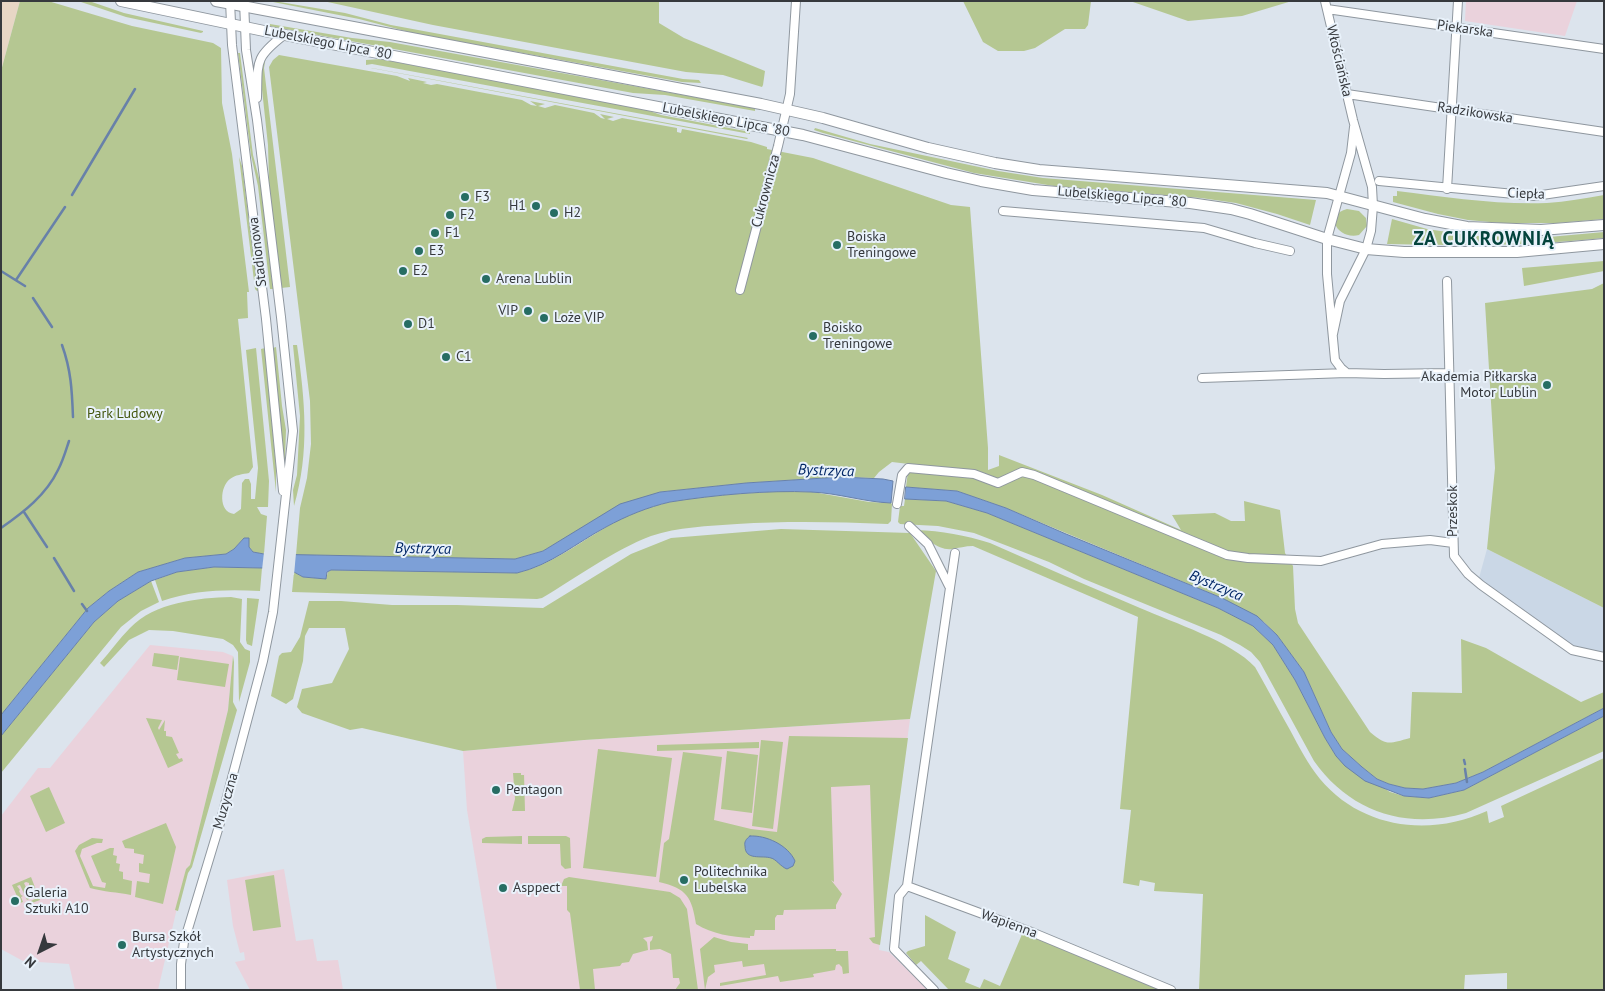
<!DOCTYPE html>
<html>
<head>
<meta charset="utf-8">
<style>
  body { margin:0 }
  #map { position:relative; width:1605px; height:991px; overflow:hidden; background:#dce4ed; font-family:"PT Sans",sans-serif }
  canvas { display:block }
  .frame { position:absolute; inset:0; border:2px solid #36393d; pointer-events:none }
  .north { position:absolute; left:15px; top:926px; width:50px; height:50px; -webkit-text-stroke:4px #e9f2fb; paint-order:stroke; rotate:221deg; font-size:14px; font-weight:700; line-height:20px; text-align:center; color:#36393d }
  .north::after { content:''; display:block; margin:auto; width:18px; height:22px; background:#36393d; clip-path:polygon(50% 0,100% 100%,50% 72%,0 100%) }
</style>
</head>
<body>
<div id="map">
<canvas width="1605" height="991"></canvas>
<div class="frame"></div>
<div class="north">N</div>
</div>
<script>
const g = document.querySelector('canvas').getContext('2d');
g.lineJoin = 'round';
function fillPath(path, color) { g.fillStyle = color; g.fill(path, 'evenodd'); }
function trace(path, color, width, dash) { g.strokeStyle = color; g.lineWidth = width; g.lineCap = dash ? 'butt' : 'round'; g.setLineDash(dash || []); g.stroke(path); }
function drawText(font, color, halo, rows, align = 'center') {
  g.font = font + ' "PT Sans",sans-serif'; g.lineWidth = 4; g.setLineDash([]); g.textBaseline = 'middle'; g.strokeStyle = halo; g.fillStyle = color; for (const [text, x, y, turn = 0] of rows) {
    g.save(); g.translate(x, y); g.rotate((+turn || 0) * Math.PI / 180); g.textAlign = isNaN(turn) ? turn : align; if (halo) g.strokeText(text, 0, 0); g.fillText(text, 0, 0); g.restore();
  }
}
const commercial = new Path2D(`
  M1,1H20L1,71Z`);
const built = new Path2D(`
  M1487,549L1604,608V653L1572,645L1479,578Z`);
const education = new Path2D(`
  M1466,1H1577L1565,36L1465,21Z
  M150,645L223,652L233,656L228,710L190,865L186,869L158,990H75L69,964L23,961L1,949V816L38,768H50Z
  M910,719L879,950L889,952L928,990H497L467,810L463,751L584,740Z
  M284,869L296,941L313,939L317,961L338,960L343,990H250L235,962L245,960L244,952L240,953L233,926L227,880Z`);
const green = new Path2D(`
  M20,1H48L132,26L213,43L221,48L222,103L232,154L249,292H247L248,318L238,319L253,467L249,473C243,474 235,475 230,479C220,486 218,512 234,514L241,509L242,483L245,479H249L251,484V499H255L258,468L246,350L256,348L269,481L268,507H257L261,514L267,516L264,554L253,552L249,547V539L244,538L234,549L226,554L185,558L138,572L109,591L88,608L1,715V71Z
  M78,1H89L124,13L203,31V32L201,33L126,17Z
  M274,1L345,13L391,25L683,79L699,80L701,83L682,82L413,33L359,19L273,2Z
  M323,1H659V23L684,38L765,71L763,85L762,87L723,75L686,72L433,25Z
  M963,1H1091L1088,25L1085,29H1065L1035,48L1024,51H998L983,42Z
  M1130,1H1292L1242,16L1188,21Z
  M270,24L352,38L390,42L755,108V111L665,95L633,93L269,26Z
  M240,53L253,155L261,186L273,289H270L258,186L251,155L238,53Z
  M279,55L397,76L410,81L408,78L427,82L423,83L431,85L437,84L522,100L531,105L537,106L530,101L545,104L538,106L545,108L555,105L594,113L601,118L605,119L600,114L614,117L607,119L613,121L622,118L677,128V132L681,133L682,129L751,142L767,147V149L813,158L951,205L970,207L988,448V470L999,466V455L1102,495L1181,530L1172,515L1215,513L1231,521H1245L1244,501L1280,510L1285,553L1293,566L1295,609L1298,623L1370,732C1387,746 1388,744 1410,738L1412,692L1462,693L1461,639L1486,648L1581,702L1604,692V708L1483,772L1456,783L1423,789L1405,788L1389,784L1377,779L1362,767L1342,749L1331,732L1304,672L1277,635L1264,622L1222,598L1006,508L957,491L906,487L909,464L892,462L879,472L874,478L841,477L746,483L660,492L579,530L543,551L515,559L296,555L300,508L307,478L311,444L310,401L269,67L273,60Z
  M266,56L264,68L290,287L281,288L269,183L268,145L260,71L261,65Z
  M380,59L641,108L661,115L750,132V134L372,64L366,65V60Z
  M371,68H372L748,138L747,139Z
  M815,128L870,144L998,171L1043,178L1316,200L1310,225L1277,214L1236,203L1201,198L1054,186L974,173L823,133L814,130Z
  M239,157L242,166L258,291H257L255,289Z
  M1397,191C1446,197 1497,205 1547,203C1566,202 1585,198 1604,195V219L1558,223H1501L1468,220L1438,214L1393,202V196H1397Z
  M1347,209L1359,211L1366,218L1367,226L1359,235C1338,240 1323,215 1347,209Z
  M1392,219L1427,229L1474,236L1549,237L1604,232V238C1531,246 1460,246 1387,244Z
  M1604,261V271L1524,286L1522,268Z
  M1604,283V608L1487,549L1495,468L1485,303L1592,289Z
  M293,345H297C305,400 310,452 294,506L293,490L297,475L300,416Z
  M276,347L282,406L286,430L285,461H284L273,348Z
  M265,348L276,467V492L261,349Z
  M783,491L813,492L869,502L891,503L892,504L891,521L888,524C837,522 787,521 737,524C708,526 678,527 651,536C614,550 576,578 542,598L537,599L292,592L294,572L303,577L326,579L328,572L331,570L517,573C557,564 589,534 625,517C674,494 730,495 783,491Z
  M905,499L946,501L987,513L1218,608L1253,626L1273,645L1295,680L1325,738L1336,756L1390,792L1404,796L1429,798L1464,790L1604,716V751L1466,813C1406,830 1350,812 1314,761L1260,662L1251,652L1240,645L1221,635L1084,579L1049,562L974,533L938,526L900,524L898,522L900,506H904Z
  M781,529L910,533L936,571L910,719L584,740L463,751L362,728L350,730L302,713L297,707L302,689L332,683L349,649L345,628H309L305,636L303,661L293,699L286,704L271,696L279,656L282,653L291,652L300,637L309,601H341L392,605H457L543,608L631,554L671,538Z
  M916,530C942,531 965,535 990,543C1040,565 1090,587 1140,608C1174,623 1231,641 1255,667C1267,688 1278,709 1290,730C1299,747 1308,764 1320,779C1362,829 1430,837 1487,811L1489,823L1504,817L1501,806L1604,758V990H1507V973L1465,975L1464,990H1199L1203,894L1154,891L1155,883L1140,880L1139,886L1123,883L1131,810L1120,809L1138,617L973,546C965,546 959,548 952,549C939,551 925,538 916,530Z
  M214,567L262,568L260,591C227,589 193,590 162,601L155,580L177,572Z
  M151,581L159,602L141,611L121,627L1,773V736L94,622L118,601Z
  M231,597L242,599L240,642L245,649L250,651V662L239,702L238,652L233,645L223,639L173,631L149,630L129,640L104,667L100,663C110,652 119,639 130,628C155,602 198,598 231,597Z
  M247,598L259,599L252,646L247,644L246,640Z
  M154,653L179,656L177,670L152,666Z
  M233,656L234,662L233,702L237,710L192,867L188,873L178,911L175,910L186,869L190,865L228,710Z
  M180,657L229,664L225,687L177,680Z
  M146,718L162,720L158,728L159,730L165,720L164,731H166V736L172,737L179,753L176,754L179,759L182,758L183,761L168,768Z
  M789,736L908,738L880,945L873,943L869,938L875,937L870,785L831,787L834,882L831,880L842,894L836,905V909L784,910L783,915H777L775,918V930H755L754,936H750V938C732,937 712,934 696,924C692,898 687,888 659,882L664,843L669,839L683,752L722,757L714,820L751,829L777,832Z
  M761,740L783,742L773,829L752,826Z
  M759,742V748L657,751V745Z
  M598,749L672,758L656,877L583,868Z
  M727,751L758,755L752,813L721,809Z
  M513,773H521V775H524V773L525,811H512L515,799Z
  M49,787L65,823L46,832L30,796Z
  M166,823L176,847L163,904L135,897L137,881L149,883L150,874L139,872V863L143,864L144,855L134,853V849L125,848L122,841Z
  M522,836V844L482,843V839L486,837Z
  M528,836H566L570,838L571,868L565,869L561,865L560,844H528Z
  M92,838L103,839L102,843H97L82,849L80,856L93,886L105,888L106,883L102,882L91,856L110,848H114L113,855L117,856L116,863L120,864L119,871L123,872V879L132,881L131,895C117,892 104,892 90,888L75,851L79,845Z
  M274,875L281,927L253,931L245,880Z
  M31,877L40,900L32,903L31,901L35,899L34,897H32V895L34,894L33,892L31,893L30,891L32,890L31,888L29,889V883L26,882L24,883L31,898L27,900L20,885L17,886L20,890L19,891L21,895L23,896L21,897L23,902L20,903L12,885Z
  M569,877L670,892L680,898L687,909L698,990H675L680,983L679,978H673L671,954L660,949L650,950V942L652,940L653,936L643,938L647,942L648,950L633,954L629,962L622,963L620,966L593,969L595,990H580L570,913L567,910V886H561L564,879Z
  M925,915L956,932L948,959L970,969L965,982L980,988L984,979L1000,986L1023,932L1165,990H949L921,961L916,965L906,953L908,951L925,946Z
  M714,937L731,942L748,944V950L836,949V951H848L849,973L843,974L842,967L839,964L836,965L835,970L813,974L814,977L780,982L778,976L720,986V983L766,975L764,964L743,967L742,961L714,965L715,972L708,977L705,990L700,949Z`);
const water = new Path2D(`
  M841,477L883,479L893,481L891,503C864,502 838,493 811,492C768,490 714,495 670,502C648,507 626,516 606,527C576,543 551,565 517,573L331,570L327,572L326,579L303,577L294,572L262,568L214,567L177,572L151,581L118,601L94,622L1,736V715L88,608L109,591L138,572L185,558L226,554L234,549L244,538H249V547L253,552L264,554L515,559L543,551L620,504L660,492L746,483Z
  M906,487L957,491L1006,508L1066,534L1222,598L1257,616L1277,635L1304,672L1331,732L1342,749L1362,767L1377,779L1389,784L1405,788L1423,789L1456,783L1483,772L1604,708V716L1464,790L1429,798L1404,796L1365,781L1345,766L1336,756L1325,738L1295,680L1273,645L1253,626L1218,608L987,513L946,501L905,499Z
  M750,836C766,835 788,845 795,861L793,866L787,869C781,867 776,859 771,858C762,855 745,861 745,846C744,842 746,839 750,836Z`);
const pier = new Path2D(`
  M264,552L296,553L294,575L262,570Z`);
const stream = new Path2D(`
  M72,195L135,89
  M1,271L25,286
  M16,280L65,207
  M33,298L52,327
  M62,345C71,370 72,390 73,417
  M24,512L47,547
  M1,528C24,512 46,495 58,470C63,461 66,450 69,441
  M54,558L74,591
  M82,604L87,611
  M1464,760L1465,764
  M1465,769L1467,782`);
const minor = new Path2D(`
  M230,1L232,45L266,319L283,491
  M1325,1L1353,120L1372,187L1373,206L1371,231L1366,249L1340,301L1333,334
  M1327,9L1604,49
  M1347,94L1604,132
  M257,98C258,62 254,58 284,35
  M1379,181L1535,196L1604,186
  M1447,189L1458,1
  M1003,211L1204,228L1255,243L1290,251
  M1447,281L1454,556L1468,574L1481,585L1572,650L1604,657
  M740,290L778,146L790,94L796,1
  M1347,373L1341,368L1335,360L1327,274V239L1351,153L1354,127
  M1202,378L1347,373L1384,374L1449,373
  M897,504L902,475L908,468L974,474L998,483L1022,472L1034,475L1227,555L1248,558L1321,561L1382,544L1430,540L1453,543
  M909,526L928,544L949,586
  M907,886L955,553
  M181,990V964L184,942L220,823L263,661L273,612L293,431L281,317L257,120L246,50L244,1
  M934,990L894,949L899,896L907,886L1034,933L1171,990`);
const major = new Path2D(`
  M121,1L264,31L803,135L946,173L981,181L1033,190L1190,203L1231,209L1250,214L1327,239L1366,249L1404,252H1517L1604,244
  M216,1L761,104L823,118L928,148L995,163L1039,170L1327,193L1425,219L1467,227L1541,230L1604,225`);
const markers = [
  [465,197,5,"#266d63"],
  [536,206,5,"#266d63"],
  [554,213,5,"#266d63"],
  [450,215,5,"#266d63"],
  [435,233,5,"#266d63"],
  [837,245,5,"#266d63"],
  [419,251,5,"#266d63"],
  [403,271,5,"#266d63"],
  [486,279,5,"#266d63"],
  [528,311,5,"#266d63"],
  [544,318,5,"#266d63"],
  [408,324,5,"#266d63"],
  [813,336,5,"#266d63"],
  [446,357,5,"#266d63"],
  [1547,385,5,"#266d63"],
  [496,790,5,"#266d63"],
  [684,880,5,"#266d63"],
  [503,888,5,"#266d63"],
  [15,901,5,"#266d63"],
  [122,945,5,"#266d63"]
];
const streetNames = [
  ["Piekarska",1465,29,8],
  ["Lubelskiego Lipca '80",328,43,11],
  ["Włościańska",1339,61,77],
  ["Radzikowska",1475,113,9],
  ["Lubelskiego Lipca '80",726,120,11],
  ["Cukrownicza",766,191,-75],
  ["Ciepła",1526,194,2],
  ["Lubelskiego Lipca '80",1122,197,5],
  ["Stadionowa",258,252,-97],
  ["Przeskok",1453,511,-90],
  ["Muzyczna",226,801,-74],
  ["Wapienna",1009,924,20]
];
const poiNames = [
  ["F3",475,197],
  ["H1",526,206,"right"],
  ["H2",564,213],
  ["F2",460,215],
  ["F1",445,233],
  ["Boiska",847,237],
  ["Treningowe",847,253],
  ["E3",429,251],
  ["E2",413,271],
  ["Arena Lublin",496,279],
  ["VIP",518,311,"right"],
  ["Loże VIP",554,318],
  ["D1",418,324],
  ["Boisko",823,328],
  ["Treningowe",823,344],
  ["C1",456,357],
  ["Akademia Piłkarska",1537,377,"right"],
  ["Motor Lublin",1537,393,"right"],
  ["Pentagon",506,790],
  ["Politechnika",694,872],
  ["Lubelska",694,888],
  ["Asppect",513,888],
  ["Galeria",25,893],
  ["Sztuki A10",25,909],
  ["Bursa Szkół",132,937],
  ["Artystycznych",132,953]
];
const parkNames = [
  ["Park Ludowy",125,414]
];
const waterNames = [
  ["Bystrzyca",826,471,2],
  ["Bystrzyca",423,549,1],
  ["Bystrzyca",1216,586,23]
];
const districtNames = [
  ["ZA CUKROWNIĄ",1484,240]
];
fillPath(commercial, '#e7d6c5');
fillPath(built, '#cad7e6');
fillPath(education, '#ead2dc');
fillPath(green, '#b5c792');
fillPath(water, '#7da0d7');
trace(water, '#6881a9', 1);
fillPath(pier, '#dce4ed');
trace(stream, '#6881a9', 2.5);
trace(minor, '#8f979f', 10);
trace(major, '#8f979f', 12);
trace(minor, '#fff', 8);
trace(major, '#fff', 10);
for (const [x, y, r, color] of markers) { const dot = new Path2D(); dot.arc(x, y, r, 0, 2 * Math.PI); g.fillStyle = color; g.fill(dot); trace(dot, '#e9f2fb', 2); }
drawText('14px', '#36393d', '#e9f2fb', streetNames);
drawText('14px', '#36393d', '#e9f2fb', poiNames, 'left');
drawText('14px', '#44560e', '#e9f2fb', parkNames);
drawText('italic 15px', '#002665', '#e9f2fb', waterNames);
g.letterSpacing = '1px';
drawText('bold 19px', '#03433c', '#e9f2fb', districtNames);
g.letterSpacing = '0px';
</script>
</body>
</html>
